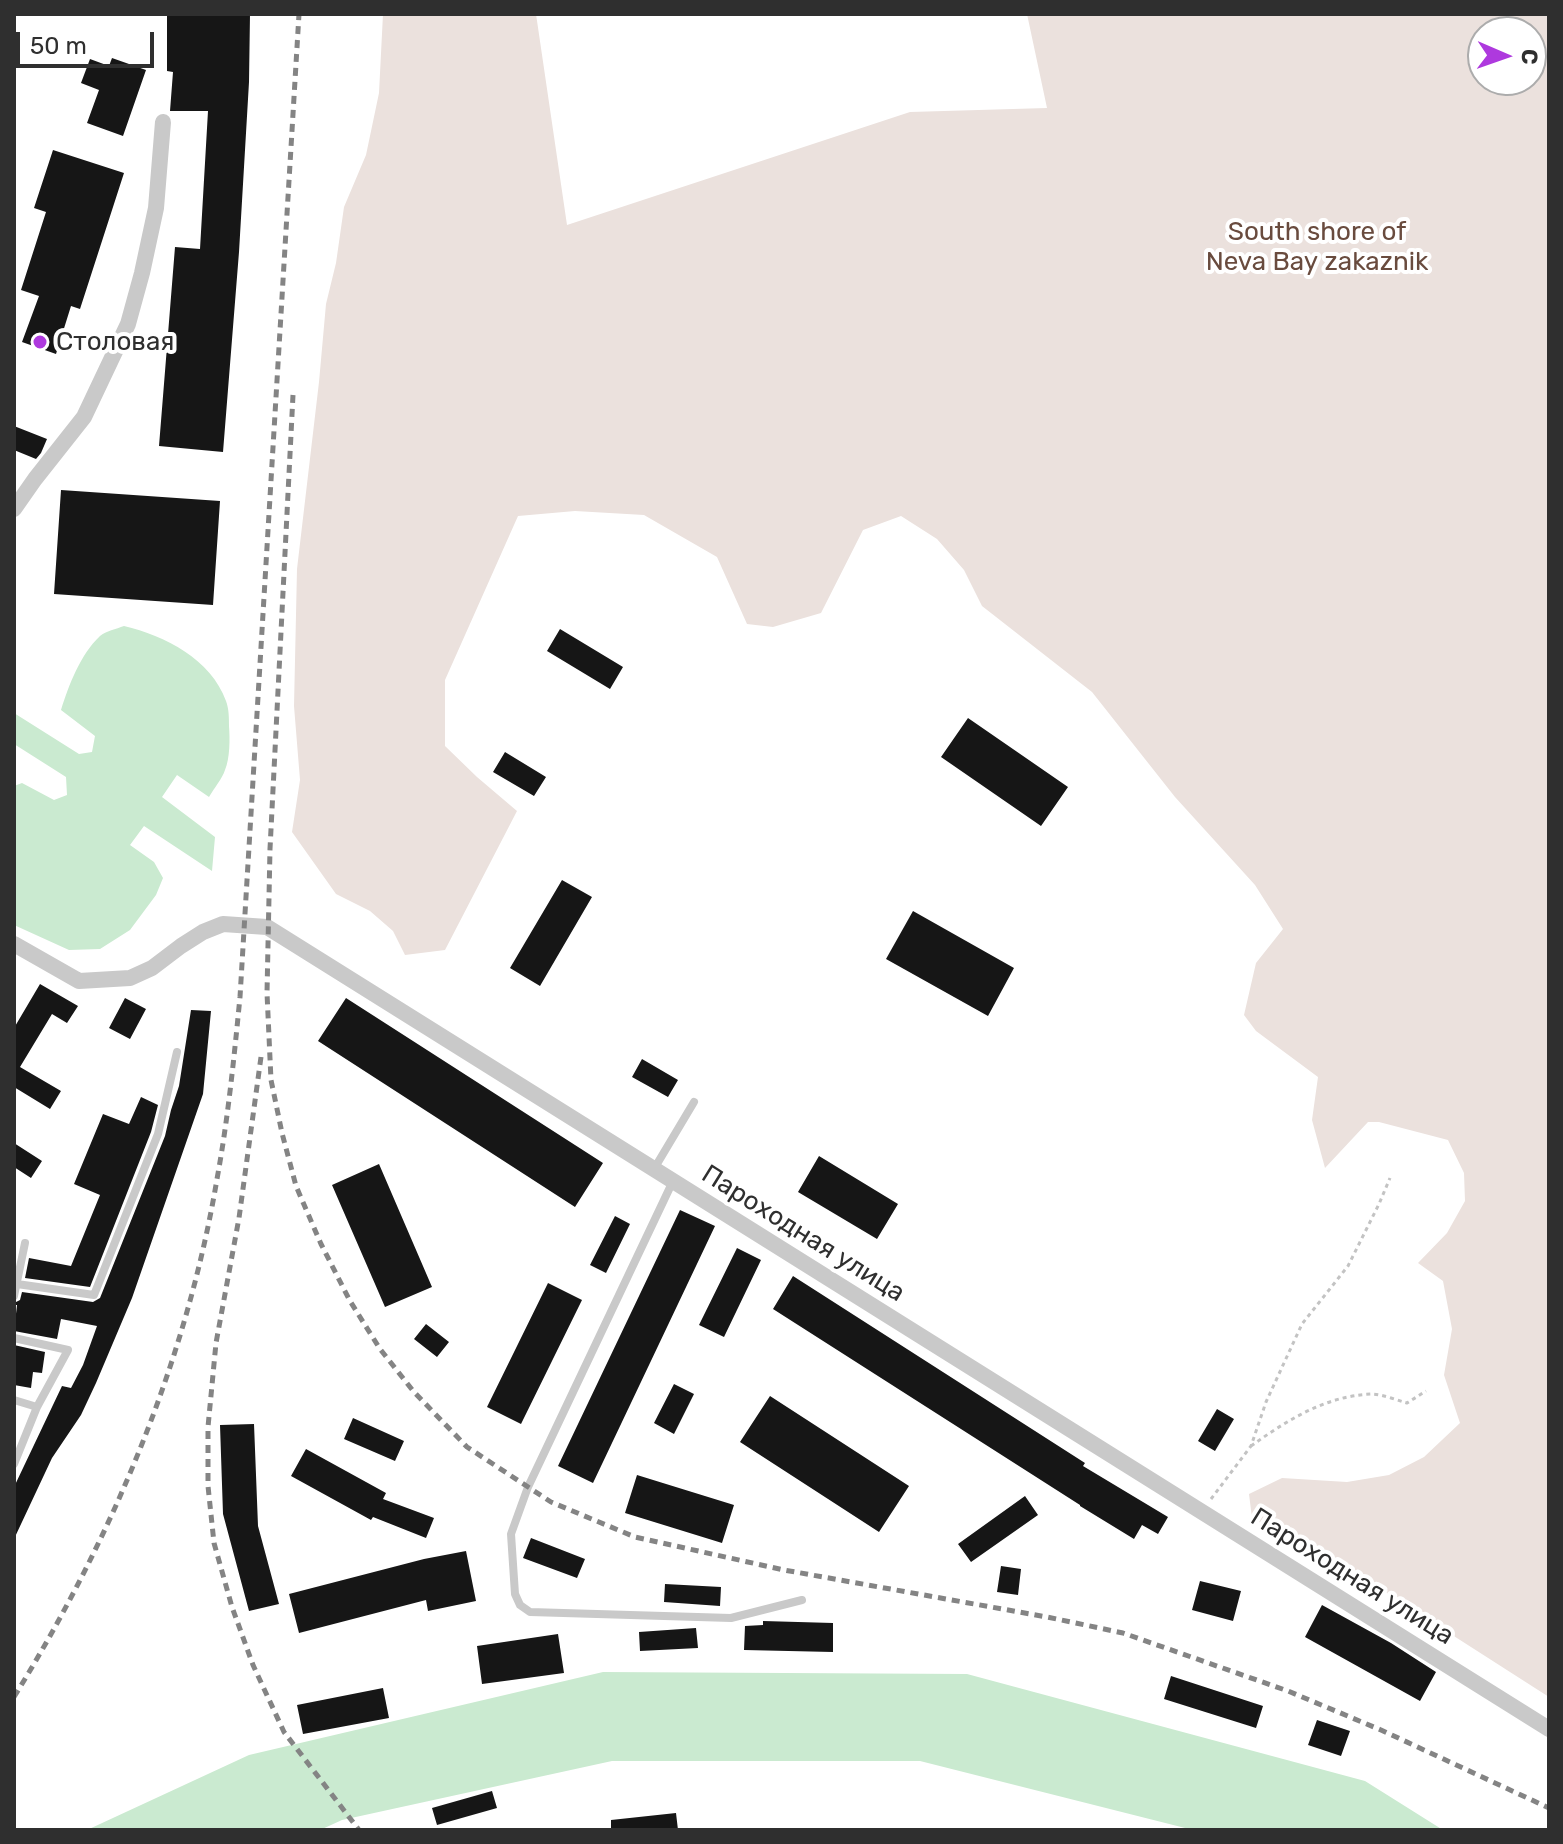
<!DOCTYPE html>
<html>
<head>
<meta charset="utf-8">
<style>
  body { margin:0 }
  #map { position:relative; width:1563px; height:1844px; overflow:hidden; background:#fff; font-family:Rubik,sans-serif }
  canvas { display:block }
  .frame { position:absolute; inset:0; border:16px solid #2f2f2f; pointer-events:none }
  .north { position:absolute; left:1467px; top:16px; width:80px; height:80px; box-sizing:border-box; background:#fff; border:2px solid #acacac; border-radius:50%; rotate:92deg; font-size:22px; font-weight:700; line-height:32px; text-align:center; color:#2f2f2f }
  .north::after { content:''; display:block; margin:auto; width:28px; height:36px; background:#ae39de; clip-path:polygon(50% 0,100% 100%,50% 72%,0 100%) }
  .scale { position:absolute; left:16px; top:32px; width:138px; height:36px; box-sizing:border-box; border:4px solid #2f2f2f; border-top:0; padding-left:10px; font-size:24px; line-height:28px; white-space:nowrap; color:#2f2f2f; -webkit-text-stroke:6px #fff; paint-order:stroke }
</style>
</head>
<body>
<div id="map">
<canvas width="1563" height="1844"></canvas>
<div class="frame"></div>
<div class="north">С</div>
<div class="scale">50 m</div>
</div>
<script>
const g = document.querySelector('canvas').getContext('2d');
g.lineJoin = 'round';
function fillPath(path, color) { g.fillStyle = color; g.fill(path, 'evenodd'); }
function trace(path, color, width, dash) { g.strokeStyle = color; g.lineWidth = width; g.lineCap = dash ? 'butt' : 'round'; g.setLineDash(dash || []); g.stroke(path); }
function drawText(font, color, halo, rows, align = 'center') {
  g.font = font + ' Rubik,sans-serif'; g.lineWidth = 8; g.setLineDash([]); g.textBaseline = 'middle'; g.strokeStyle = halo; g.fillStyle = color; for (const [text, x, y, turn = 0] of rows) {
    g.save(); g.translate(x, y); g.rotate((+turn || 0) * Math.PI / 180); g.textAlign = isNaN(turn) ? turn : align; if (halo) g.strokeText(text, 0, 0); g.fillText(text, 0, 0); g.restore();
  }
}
const green = new Path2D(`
  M383,14H536L567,225L910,112L1047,108L1027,14H1549V1697L1382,1590L1252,1518L1249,1494L1282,1478L1347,1482L1389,1475L1424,1457L1460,1423L1444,1375L1452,1329L1443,1281L1418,1263L1447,1233L1465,1201L1464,1173L1448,1140L1379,1122H1368L1325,1168L1312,1120L1318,1077L1256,1031L1244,1015L1256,963L1283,929L1255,885L1175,797L1092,692L982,606L964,570L937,539L901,516L863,530L821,613L773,627L747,624L717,557L644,515L575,511L518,516L445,680V746L477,777L517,811L445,950L405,955L393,931L370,911L336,894L292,832L300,780L294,706L297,569L319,382L326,304L336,263L344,207L366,155L379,93ZM1531,32V80H1483V32Z`);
const water = new Path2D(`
  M124,626C165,636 211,659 226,701C229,709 229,718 229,726C230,739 230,758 225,770C222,779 214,788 209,797L177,775L162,797L215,837L212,871L144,826L130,845L154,862L163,878L156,895L130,930L100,949L69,950L14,925V786L22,783L54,800L67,795L66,777L14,744V713L79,754L92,752L95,736L61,710C69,685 80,655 100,636C106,631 116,629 124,626Z
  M603,1672L967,1674L1365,1781L1443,1830H1193L920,1761H612L342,1820L320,1830H87L249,1755Z`);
const building = new Path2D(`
  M167,14H250L249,82L239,252L223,452L159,446L175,247L200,249L208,111H170L173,72L167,71Z
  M112,58L146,70L123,136L87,123L99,90L81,83L90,59L109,66Z
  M53,150L124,173L80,309L71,306L56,354L22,342L39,296L21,290L46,212L34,208Z
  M14,426L47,439L41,453L36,459L14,450Z
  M61,490L220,501L213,605L54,594Z
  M560,629L623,667L610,689L547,651Z
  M968,718L1068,787L1041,826L941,757Z
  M505,752L546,777L534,796L493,772Z
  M562,880L592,897L540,986L510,968Z
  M913,911L1014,968L988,1016L886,959Z
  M40,984L78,1006L67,1023L52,1014L20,1067L61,1091L50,1109L14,1087V1028Z
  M125,998L146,1009L130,1039L109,1028Z
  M346,998L603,1163L575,1207L318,1041Z
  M191,1010L211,1011L203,1094L132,1298L96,1383L81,1415L52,1458L14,1539V1487L62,1386L71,1388L83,1365L97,1326L61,1319L57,1339L14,1331L17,1305H14V1303L20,1300L22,1292L93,1302L100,1298L165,1136L171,1110L179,1086Z
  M642,1059L678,1080L668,1097L632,1077Z
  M141,1097L158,1105L151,1132L90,1287L25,1278L29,1258L71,1266L100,1195L74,1184L103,1114L129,1124Z
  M14,1143L42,1161L31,1178L14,1167Z
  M819,1156L898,1204L877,1239L798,1192Z
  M379,1164L432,1287L385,1307L332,1185Z
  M680,1210L715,1226L593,1483L558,1466Z
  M615,1216L630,1224L606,1273L590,1265Z
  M737,1248L761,1260L724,1337L699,1325Z
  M793,1276L1085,1463L1083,1466L1168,1517L1158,1534L1142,1525L1134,1539L1080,1506V1505L773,1309Z
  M548,1283L582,1300L521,1424L487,1407Z
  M426,1324L449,1342L437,1357L414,1339Z
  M14,1345L45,1352L42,1373L33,1372L31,1388L14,1385Z
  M674,1384L694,1394L674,1434L654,1423Z
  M770,1396L909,1486L879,1532L740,1442Z
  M1217,1409L1234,1419L1215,1451L1198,1441Z
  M353,1418L404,1441L395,1461L344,1439Z
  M254,1424L258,1526L279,1604L249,1611L223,1514L220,1425Z
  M306,1449L386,1493L383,1499L434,1518L426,1538L373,1517L371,1520L291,1476Z
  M637,1475L734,1505L722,1543L625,1513Z
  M1025,1496L1038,1515L971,1562L958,1544Z
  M531,1538L585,1559L577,1578L523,1558Z
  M466,1551L476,1601L428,1611L426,1600L299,1633L289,1594L424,1559Z
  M1001,1566L1021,1569L1018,1595L997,1592Z
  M1200,1581L1241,1591L1233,1621L1192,1610Z
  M665,1584L721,1587L720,1606L664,1602Z
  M1322,1605L1391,1643L1436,1672L1420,1701L1305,1637Z
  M763,1621L833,1623V1652L744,1650L745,1626L763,1625Z
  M696,1628L698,1648L640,1651L639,1632Z
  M558,1634L564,1673L482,1684L477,1646Z
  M1171,1676L1263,1706L1256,1728L1164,1699Z
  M383,1688L389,1718L303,1734L297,1705Z
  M1317,1720L1350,1731L1341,1756L1308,1745Z
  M492,1791L497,1808L437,1825L432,1808Z
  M676,1813L678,1830H611V1820Z`);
const path = new Path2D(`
  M1251,1446C1286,1421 1325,1396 1371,1394C1382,1394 1396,1400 1407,1403L1426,1391
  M1211,1499L1251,1446L1266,1402L1302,1324L1348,1266L1379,1204L1390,1178`);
const service = new Path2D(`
  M654,1169L694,1102
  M673,1181L528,1487L511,1534L515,1594L520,1605L530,1612L731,1618L802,1600
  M17,1284L94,1295L158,1134L177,1052
  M14,1296L25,1243
  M14,1338L68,1350L37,1407L14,1464
  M14,1400L37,1407`);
const minor = new Path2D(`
  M14,509L35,479L84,417L128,324L142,273L156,208L163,122
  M14,944L79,981L130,978L152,968L181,946L203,932L223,924L267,927L1549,1729`);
const rail = new Path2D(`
  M293,395L270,849L267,993L271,1080L282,1133L296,1186L321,1244L350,1301L380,1349L414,1392L467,1447L551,1502L635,1537L784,1570L1047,1617L1123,1633L1288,1691L1381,1730L1549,1808
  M261,1057L239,1218L216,1343L208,1427V1486L214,1543L232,1607L253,1665L284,1732L359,1830
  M14,1697C112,1538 186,1363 217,1179C228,1119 234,1058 240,997L299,14`);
const markers = [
  [40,342,8,"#ae39de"]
];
const parkNames = [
  ["South shore of",1317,232],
  ["Neva Bay zakaznik",1317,262]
];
const poiNames = [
  ["Столовая",56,342]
];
const streetNames = [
  ["Пароходная улица",803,1234,32],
  ["Пароходная улица",1352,1577,32]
];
fillPath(green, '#ebe1dd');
fillPath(water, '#caead0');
fillPath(building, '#161616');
trace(path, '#c3c3c3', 3, [4, 4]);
trace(service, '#c9c9c9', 8);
trace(minor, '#c9c9c9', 16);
trace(rail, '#848484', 5, [8, 6]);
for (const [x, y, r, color] of markers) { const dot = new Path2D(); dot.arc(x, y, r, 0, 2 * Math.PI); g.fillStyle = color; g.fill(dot); trace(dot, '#fff', 3); }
drawText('26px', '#694b3e', '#fff', parkNames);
drawText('26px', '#2f2f2f', '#fff', poiNames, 'left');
drawText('26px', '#2f2f2f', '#fff', streetNames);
</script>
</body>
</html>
